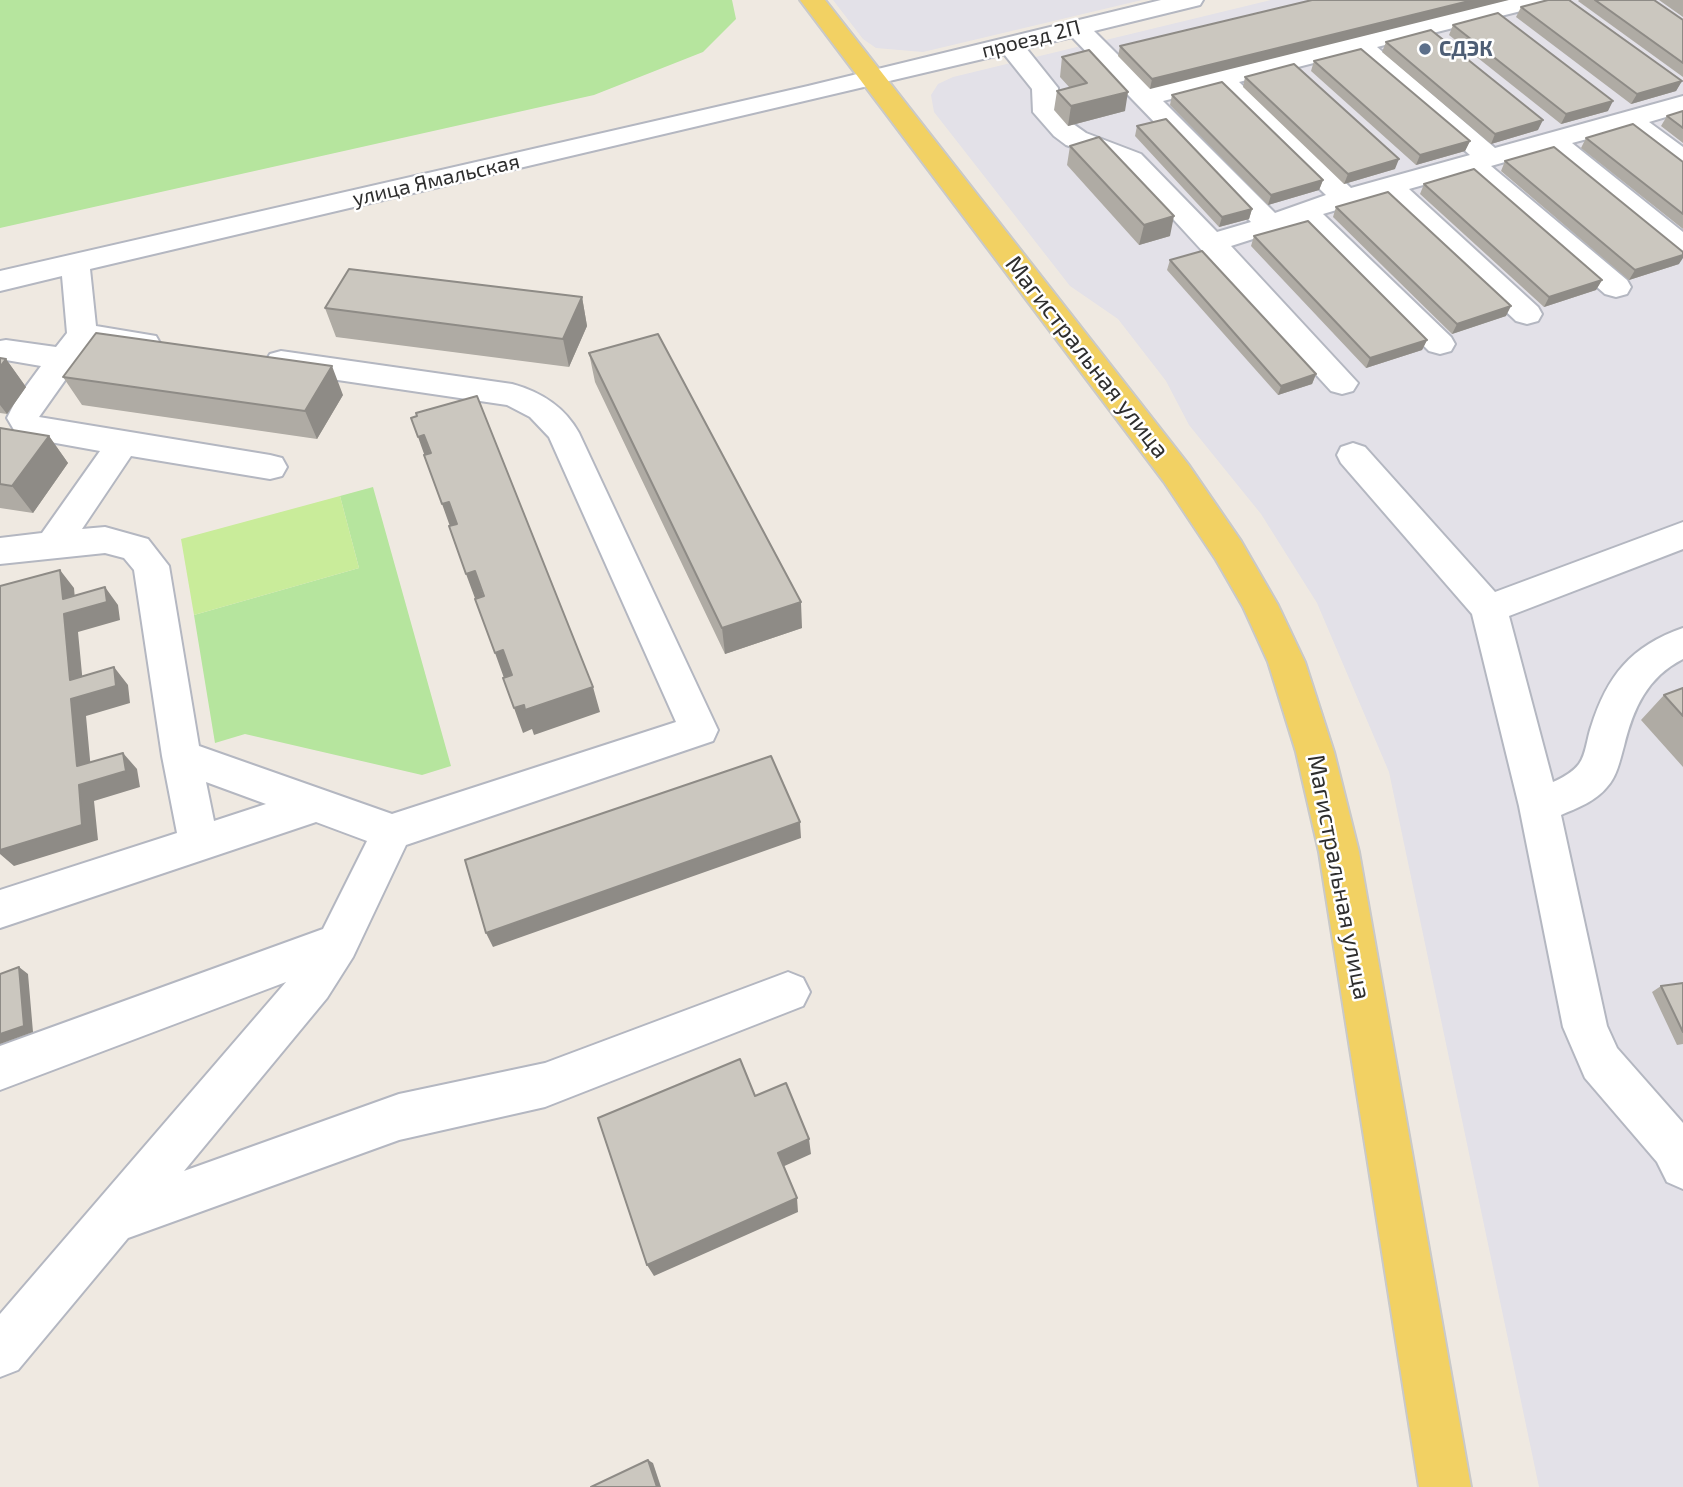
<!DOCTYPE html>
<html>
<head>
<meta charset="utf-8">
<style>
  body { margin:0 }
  canvas { display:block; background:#efe9e1 }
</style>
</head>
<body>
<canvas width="1683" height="1487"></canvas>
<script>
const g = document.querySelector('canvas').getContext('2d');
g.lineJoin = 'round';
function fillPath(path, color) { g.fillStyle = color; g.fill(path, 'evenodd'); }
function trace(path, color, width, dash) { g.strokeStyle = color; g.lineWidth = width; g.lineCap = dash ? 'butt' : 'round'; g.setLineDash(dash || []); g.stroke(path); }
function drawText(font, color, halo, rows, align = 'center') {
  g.font = font + ' "Exo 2",sans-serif'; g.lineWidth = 5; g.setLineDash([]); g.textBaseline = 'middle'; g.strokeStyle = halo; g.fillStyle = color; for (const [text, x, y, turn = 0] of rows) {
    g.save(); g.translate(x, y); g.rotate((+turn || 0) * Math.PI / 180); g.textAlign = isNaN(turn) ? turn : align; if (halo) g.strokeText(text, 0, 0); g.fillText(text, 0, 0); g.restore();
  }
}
const industrial = new Path2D(`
  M833,0H1142L923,52L876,48L863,39Z
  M1271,0H1683V1487H1539L1389,772L1317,603L1261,514L1189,425L1166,381L1118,319L1070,286L934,112L931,95L938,84L953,77Z`);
const green = new Path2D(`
  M0,0H732L736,19L703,52L594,95L0,228Z
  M373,487L451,766L422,775L245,734L215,743L194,615L359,568L340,496Z`);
const pitch = new Path2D(`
  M340,496L359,568L194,615L181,539Z`);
const minor = new Path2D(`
  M1161,0H1203L1200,5L1094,31L1151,88L1506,0H1548L1545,5L1377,47L1495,148L1683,96V112L1649,122L1683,147V168L1673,166L1625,129L1572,143L1683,232V256L1673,253L1547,150L1491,166L1627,280L1631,287L1627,294L1616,297L1605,294L1466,173L1409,189L1538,307L1542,314L1538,321L1527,324L1516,321L1384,196L1323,214L1451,337L1455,344L1451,351L1440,354L1429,351L1300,224L1231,246L1358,383L1353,391L1342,394L1331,391L1129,171L1115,161L1066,145L1054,136L1033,112L1032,89L1004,54L90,269L96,326L156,336L160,343L156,350L145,353L90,345L39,417L270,455L282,458L287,467L282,476L270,479L131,456L82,529L105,527L148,539L169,566L199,746L392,814L676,722L549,437L530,417L507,405L270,370L265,362L270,354L281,351L512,384C541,392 564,406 579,433L718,730L713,741L406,845L353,957L327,998L184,1171L399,1094L545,1063L788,972L803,978L810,992L803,1006L545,1107L399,1140L128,1238L18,1370L0,1377V1314L286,982L0,1090V1046L323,929L367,841L316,822L0,928V890L177,833L162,756L134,570L124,558L105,553L0,564V538L42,533L100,451L28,438L17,435L7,418L16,400L41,366L0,359V341L6,340L56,347L67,333L62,276L0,291V271L808,86ZM1072,37L1251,222L1217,232L1141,154L1086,133L1069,121L1059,111L1058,88L1026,48ZM1353,53L1470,155L1351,188L1239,82ZM1215,88L1326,195L1275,213L1163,101ZM206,782L266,804L214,821Z
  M1353,443L1365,447L1495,592L1683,522V549L1509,616L1553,782C1562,778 1573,772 1579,764C1586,755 1587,738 1591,727C1607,676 1631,646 1683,628V659C1647,677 1633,709 1624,746C1620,760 1617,776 1607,787C1596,801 1577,808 1561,815L1607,1026L1617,1048L1683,1123V1189L1667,1182L1657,1162L1585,1078L1563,1027L1519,806L1472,614L1341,463L1337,455L1341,447Z`);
const major = new Path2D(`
  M800,0H825L1188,464L1241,541L1278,605L1305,662L1334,752L1359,852L1471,1487H1419L1319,852L1296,752L1268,662L1243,607L1216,560L1164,482Z`);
const wall = new Path2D(`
  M1312,0L1150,89L1118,56L1120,46Z
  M1579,0H1654L1683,20V77L1578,1Z
  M1659,0H1683V17Z
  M1521,7L1682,81L1676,91L1631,104L1516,17Z
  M1453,25L1608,111L1561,124L1449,35Z
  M1386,42L1538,130L1491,144L1382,52Z
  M1062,57L1125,111L1068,126L1054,110L1057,91L1070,88L1060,77Z
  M1314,61L1470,141L1465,151L1416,165L1311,71Z
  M1245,77L1395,169L1344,184L1243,87Z
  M1172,95L1323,180L1319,190L1268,205L1170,105Z
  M1683,111V143L1661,126L1667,116Z
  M1137,126L1252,209L1249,219L1219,227L1135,136Z
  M1586,138L1683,162V229L1581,148Z
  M1070,146L1170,236L1139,245L1067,165Z
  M1505,161L1679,264L1629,280L1501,171Z
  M1424,184L1602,280L1596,290L1544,307L1420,194Z
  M1336,207L1506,316L1452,334L1333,217Z
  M1254,236L1427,340L1422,350L1366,368L1251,246Z
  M1170,260L1316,374L1312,384L1278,395L1167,270Z
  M582,297L587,326L569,367L336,337L325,308Z
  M589,353L802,628L725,654L595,382Z
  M0,358L6,359L26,387L7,414L0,413Z
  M63,377L343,395L317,439L82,405Z
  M0,428L49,436L68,463L33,513L0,508Z
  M1683,688V767L1641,720L1664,695Z
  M1683,983V1044L1677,1045L1652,992L1661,986Z`);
const shadedWall = new Path2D(`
  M1473,0H1509L1150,89L1152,79Z
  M1682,81L1676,91L1631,104L1637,94Z
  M1128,92L1125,111L1068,126L1071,106Z
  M1613,101L1608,111L1561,124L1566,114Z
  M1543,120L1538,130L1491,144L1495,134Z
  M1470,141L1465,151L1416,165L1420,155Z
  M1399,159L1395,169L1344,184L1348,174Z
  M1323,180L1319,190L1268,205L1271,195Z
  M1252,209L1249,219L1219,227L1222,217Z
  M1174,216L1170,236L1139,245L1144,225Z
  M1683,255V258L1679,264L1629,280L1635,270Z
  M1602,280L1596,290L1544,307L1549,297Z
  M582,297L587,326L569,367L563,339Z
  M1511,306L1506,316L1452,334L1457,324Z
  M1427,340L1422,350L1366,368L1370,358Z
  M6,359L26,387L7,414L0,405V367Z
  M332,366L343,395L317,439L305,411Z
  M1316,374L1312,384L1278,395L1281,386Z
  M424,435L434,463L428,465L418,437Z
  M49,436L68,463L33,513L12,486Z
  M449,502L459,529L452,532L442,504Z
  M60,570L74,588L76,611L105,587L118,605L120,620L78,632L84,695L114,667L128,685L130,703L86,716L92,781L123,753L137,769L140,787L94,801L98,840L14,866L0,854V850L77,766Z
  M475,571L484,598L476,601L466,574Z
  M801,602L802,628L725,654L722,628Z
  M503,650L513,676L504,678L495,653Z
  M593,687L600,712L534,735L532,729L523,733L514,708Z
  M800,822L801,838L493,947L486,933Z
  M19,967L28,974L33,1032L0,1044V1034Z
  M809,1139L811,1154L780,1168L778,1153Z
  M797,1198L798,1212L654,1276L647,1265Z
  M648,1460L653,1463L661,1487H657Z`);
const building = new Path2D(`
  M1312,0H1473L1152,79L1120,46Z
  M1548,0H1569L1682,81L1637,94L1521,7Z
  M1595,0H1654L1683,20V63Z
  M1498,13L1613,101L1566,114L1453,25Z
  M1431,30L1543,120L1495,134L1386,42Z
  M1361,49L1470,141L1420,155L1314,61Z
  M1089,50L1128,92L1071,106L1057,91L1087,83L1062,57Z
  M1294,64L1399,159L1348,174L1245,77Z
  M1222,82L1323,180L1271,195L1172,95Z
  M1683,111V128L1667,116Z
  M1166,119L1252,209L1222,217L1137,126Z
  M1633,124L1683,162V214L1586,138Z
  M1099,137L1174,216L1144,225L1070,146Z
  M1554,147L1683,252V255L1635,270L1505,161Z
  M1474,169L1602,280L1549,297L1424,184Z
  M1388,192L1511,306L1457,324L1336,207Z
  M1308,221L1427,340L1370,358L1254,236Z
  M1202,251L1316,374L1281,386L1170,260Z
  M349,269L582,297L563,339L325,308Z
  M96,333L332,366L305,411L63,377Z
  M658,334L801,602L722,628L589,353Z
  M0,358L6,359L0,367Z
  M477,396L593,687L525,710L524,705L514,708L503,678L512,675L503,650L495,653L475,599L484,596L475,571L466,574L449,526L457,524L449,502L442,504L424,455L431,453L424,435L418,437L411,418L417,416L416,413Z
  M0,428L49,436L12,486L0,484Z
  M60,570L63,599L105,587L107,602L64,614L70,680L114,667L116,686L71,699L77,766L123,753L126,771L79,785L82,825L0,850V586Z
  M1683,688V716L1664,695Z
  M771,756L800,822L486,933L465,860Z
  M19,967L24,1026L0,1034V974Z
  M1683,983V1032L1661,986Z
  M740,1059L755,1096L786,1083L809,1139L778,1153L797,1198L647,1265L598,1118Z
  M648,1460L657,1487H591Z`);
const markers = [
  [1425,49,7,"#5c6f8a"]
];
const farStreetnames = [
  ["проезд 2П",1031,39,-14],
  ["улица Ямальская",436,180,-13]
];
const farServicenames = [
  ["СДЭК",1439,49]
];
const streetNames = [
  ["Магистральная улица",1087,357,52],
  ["Магистральная улица",1339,877,79]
];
fillPath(industrial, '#e3e1e8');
fillPath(green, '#b6e59e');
fillPath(pitch, '#c9ec9a');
trace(minor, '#b4b7c1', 4);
trace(major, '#c9c9c9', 4);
fillPath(minor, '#fff');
fillPath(major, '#f2d163');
fillPath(wall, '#afaba4');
fillPath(shadedWall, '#8e8b86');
fillPath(building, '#cbc7bf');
trace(building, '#8e8b86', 2);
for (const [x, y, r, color] of markers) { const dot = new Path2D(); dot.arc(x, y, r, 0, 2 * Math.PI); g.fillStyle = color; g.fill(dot); trace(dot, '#fff', 2.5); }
drawText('21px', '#2e2e2e', '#fff', farStreetnames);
drawText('bold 21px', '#4e5e75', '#fff', farServicenames, 'left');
drawText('24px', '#2e2e2e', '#fff', streetNames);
</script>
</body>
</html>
